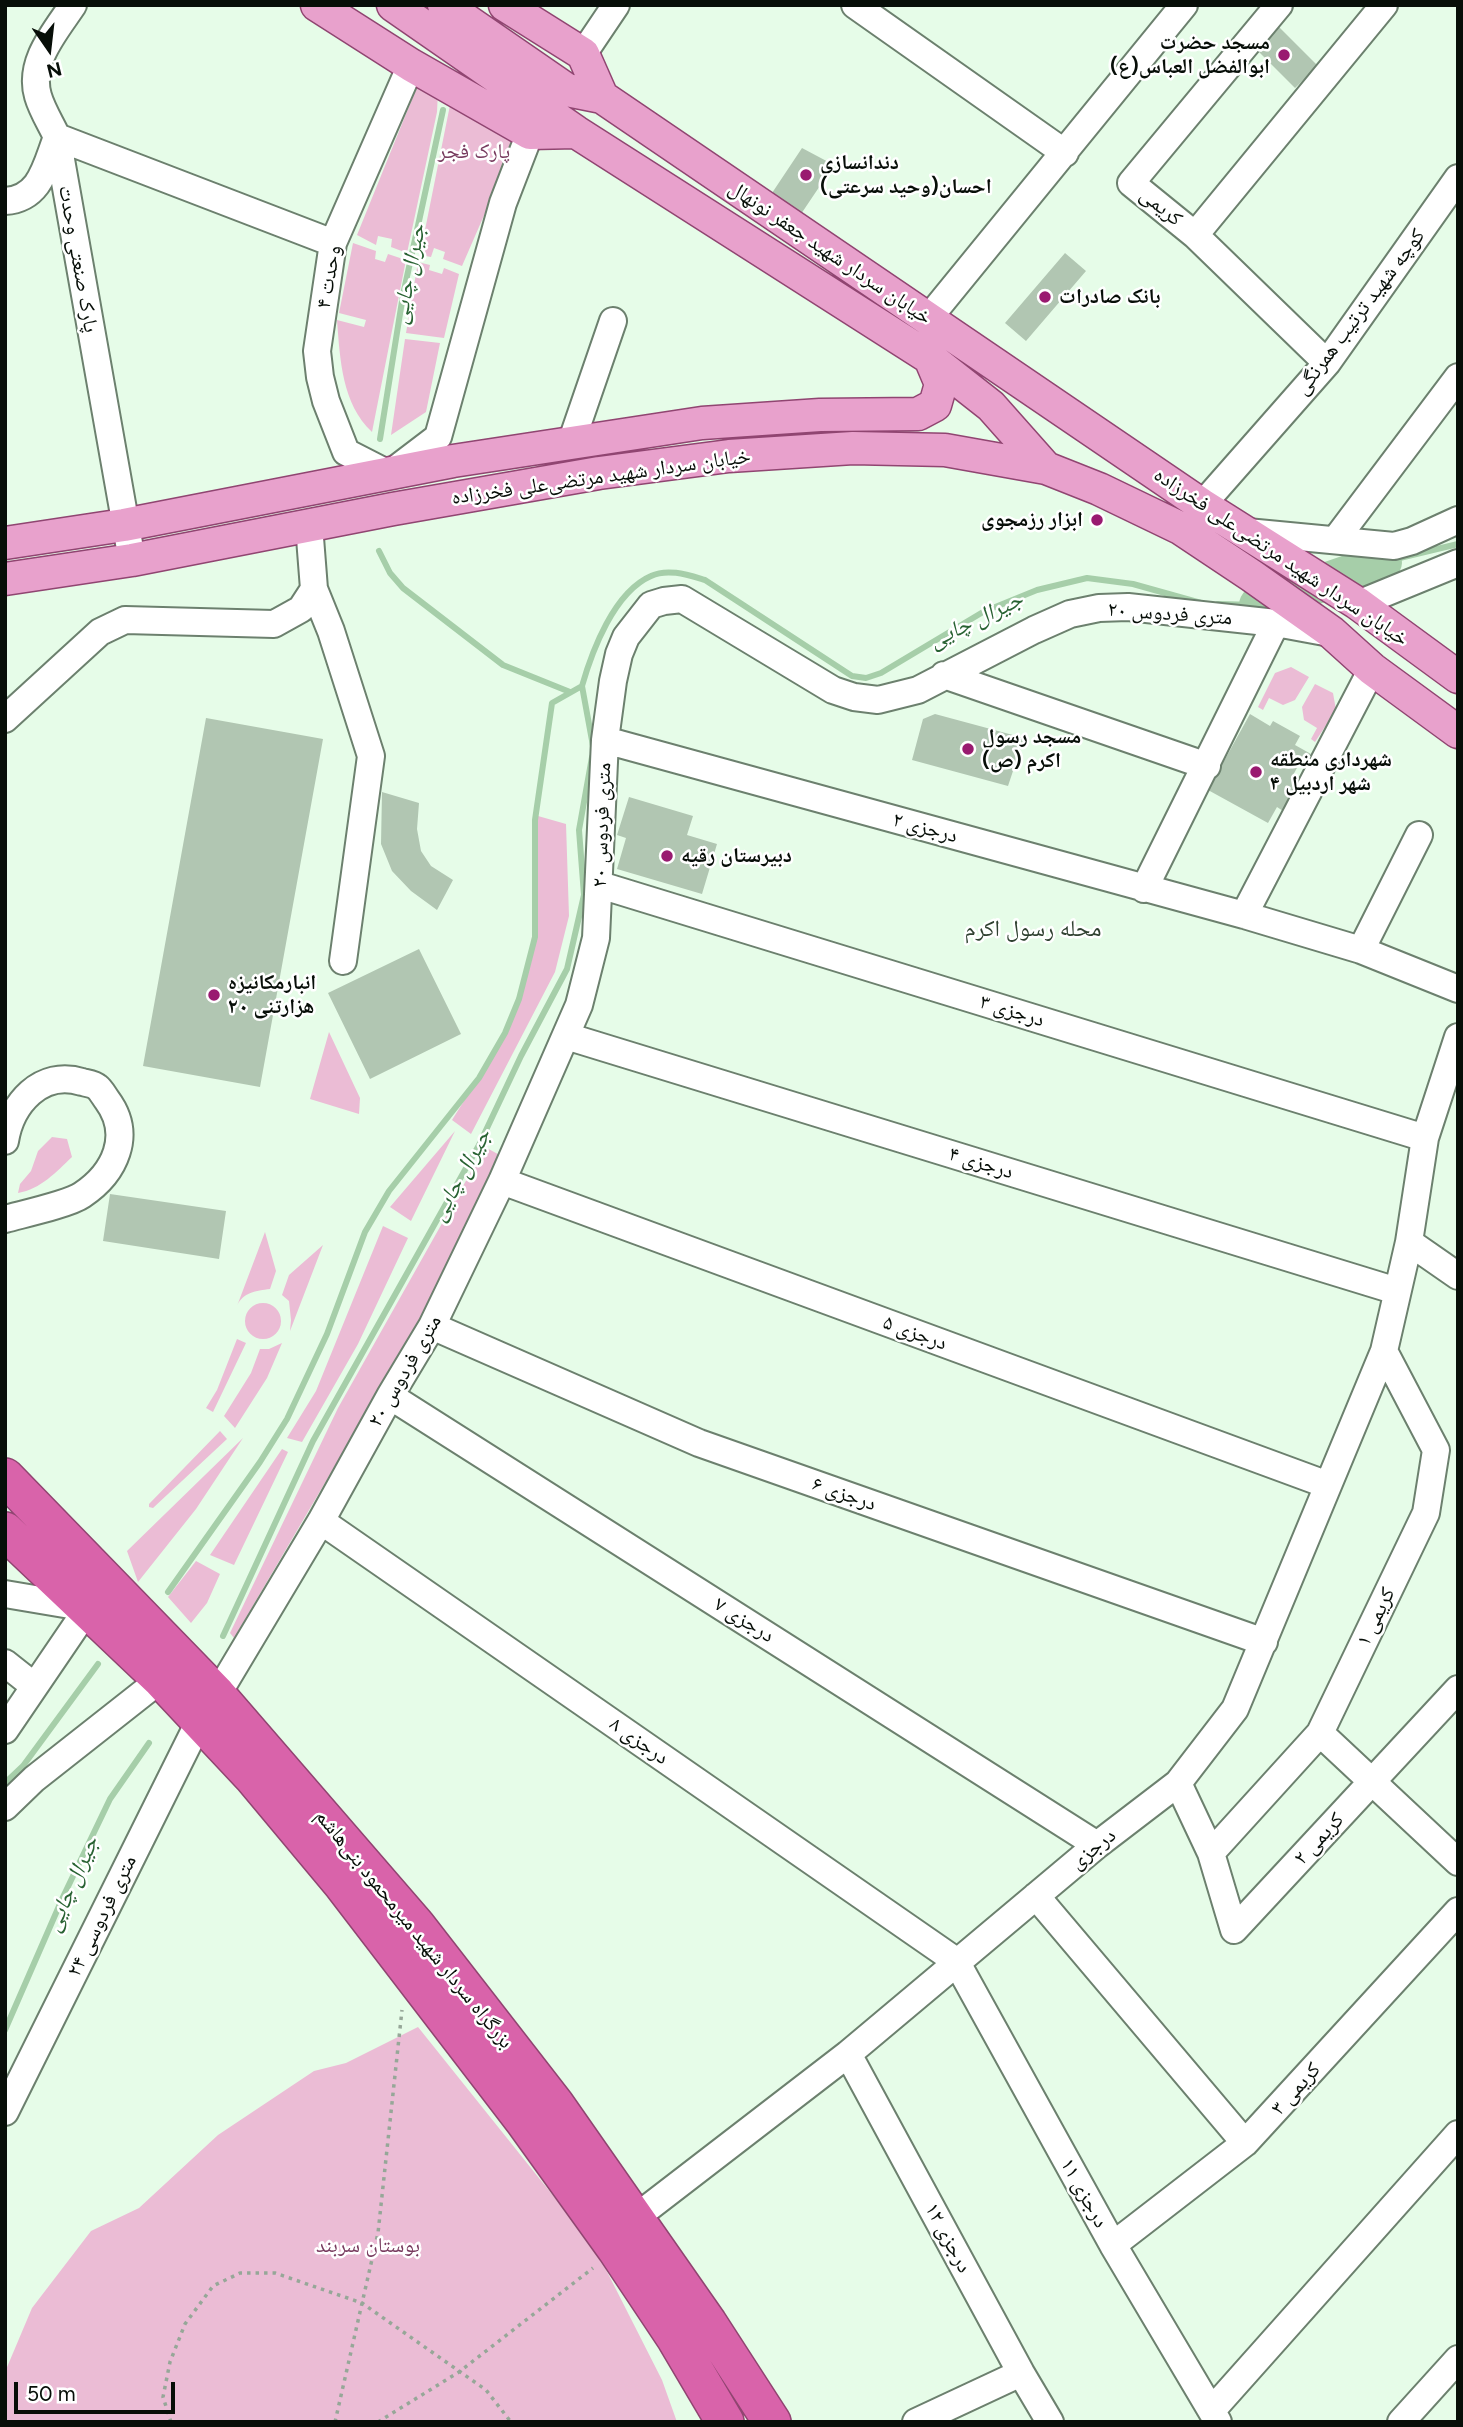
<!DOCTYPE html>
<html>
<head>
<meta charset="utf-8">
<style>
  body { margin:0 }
  #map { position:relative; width:1463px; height:2427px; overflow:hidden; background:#e6fce8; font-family:Figtree,sans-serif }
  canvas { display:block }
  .frame { position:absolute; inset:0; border:7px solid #070e08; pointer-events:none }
  .north { position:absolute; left:14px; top:14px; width:70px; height:70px; -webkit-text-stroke:5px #fff; paint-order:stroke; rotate:166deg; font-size:19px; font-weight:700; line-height:28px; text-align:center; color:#070e08 }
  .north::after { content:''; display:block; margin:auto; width:24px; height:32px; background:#070e08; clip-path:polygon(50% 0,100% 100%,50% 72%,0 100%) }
  .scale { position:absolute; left:14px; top:2382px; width:161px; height:32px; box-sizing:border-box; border:4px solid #070e08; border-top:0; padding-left:9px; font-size:21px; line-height:24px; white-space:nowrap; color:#070e08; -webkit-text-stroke:5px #fff; paint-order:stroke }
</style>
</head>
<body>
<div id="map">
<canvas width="1463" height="2427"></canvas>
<div class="frame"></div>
<div class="north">N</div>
<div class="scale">50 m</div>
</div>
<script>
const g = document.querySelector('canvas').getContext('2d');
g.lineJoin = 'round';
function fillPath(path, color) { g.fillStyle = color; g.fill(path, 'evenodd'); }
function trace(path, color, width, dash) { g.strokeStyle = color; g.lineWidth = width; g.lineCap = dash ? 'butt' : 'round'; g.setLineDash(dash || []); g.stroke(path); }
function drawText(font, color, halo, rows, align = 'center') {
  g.font = font + ' Figtree,"Noto Naskh Arabic",sans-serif'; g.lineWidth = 5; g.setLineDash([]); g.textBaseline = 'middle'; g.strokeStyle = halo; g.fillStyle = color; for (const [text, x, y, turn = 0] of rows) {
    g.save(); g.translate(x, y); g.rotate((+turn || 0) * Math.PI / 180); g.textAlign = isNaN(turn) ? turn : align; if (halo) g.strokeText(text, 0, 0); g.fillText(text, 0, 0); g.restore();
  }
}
const green = new Path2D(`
  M421,77L438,91L437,112L407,253L391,247L392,239L378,236L376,245L357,235Z
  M452,95L519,135L462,266L443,259L445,252L434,248L431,257L420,255Z
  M353,243L376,251L375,259L385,262L388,254L406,260L372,432C342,404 340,359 337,320L364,327L366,320L339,313Z
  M418,262L430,265L429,270L442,274L444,268L459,274L444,338L406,333Z
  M405,339L440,343L426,412L391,435Z
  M1291,667L1309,677L1295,700L1283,705L1269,698L1263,710L1258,707L1275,673Z
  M1315,684L1333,693L1336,710L1315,742L1311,739L1317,728L1304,720L1302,707Z
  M538,816L566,824L569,916L555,972L471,1134L452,1120L506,1034L527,975L532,937L533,846Z
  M329,1032L360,1098L359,1114L310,1099Z
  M455,1131L411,1221L390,1207Z
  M52,1137L67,1139L72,1157C56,1172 41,1189 18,1193L20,1184L31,1171L38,1151Z
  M485,1147L505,1158L411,1336L234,1638L230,1633L338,1408Z
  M383,1226L408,1238L358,1344L302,1442L287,1438L316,1391Z
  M265,1232L276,1271L270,1289C256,1291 243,1292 237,1306Z
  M323,1245L290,1331L291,1320L289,1301L282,1295L289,1275Z
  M245 1321a18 18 0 1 1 36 0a18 18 0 1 1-36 0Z
  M237,1339L246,1343L213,1412L206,1408L217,1390Z
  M282,1343L267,1378L235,1428L224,1416L251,1373L260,1349H269Z
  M220,1431L227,1439L153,1508L149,1507V1504Z
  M243,1438L196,1509L138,1582L127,1551Z
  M282,1449L288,1452L234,1565L210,1555Z
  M196,1561L220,1574L207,1603L191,1623L168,1597Z
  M418,2027L595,2248L662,2380L677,2422H5V2372L32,2308L91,2231L139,2208L218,2135L314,2071L346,2063Z`);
const stream = new Path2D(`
  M380,439L403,295L443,110
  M379,551L390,573L403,588L503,665L570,692
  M1383,562L1458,544
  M1218,604L1258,605
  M582,686L593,746
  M168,1592L260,1462L287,1419L327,1334L365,1232L389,1191L479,1078L505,1033L519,999L535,937V820L552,703L582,686C592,651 614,592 651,576C668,568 688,575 705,580L852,676L866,678L881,673L983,612L1037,590L1087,578L1133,584L1201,603
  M223,1636L313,1441L479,1145L521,1056L567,969L584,895L579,830L592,757
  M5,1783L23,1766L98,1664
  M5,2030L63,1897L110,1799L149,1743`);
const river = new Path2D(`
  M1258,605L1383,562`);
const building = new Path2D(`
  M1273,21L1318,66L1295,88L1250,43Z
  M802,148L834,165L799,217L768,199Z
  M1065,253L1086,271L1026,341L1005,323Z
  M935,714L1024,738L1008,786L912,760L923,719Z
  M1250,714L1270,726L1273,721L1300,736L1295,745L1311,754L1303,768L1298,766L1292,777L1299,781L1283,811L1277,807L1268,823L1208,790Z
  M206,718L323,739L260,1087L143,1066Z
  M382,792L419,803L417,829L421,851L431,866L453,880L437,910L411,891L392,871L381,844Z
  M629,797L693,816L687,835L717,844L702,894L617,869L626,838L617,835Z
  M419,949L461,1034L370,1079L328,993Z
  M110,1194L226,1211L219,1259L103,1241Z`);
const path = new Path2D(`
  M171,2422L163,2397L170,2362L185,2324L213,2286L240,2273H275L362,2303L486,2390L511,2422
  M335,2422L378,2233L402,2010
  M378,2422L459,2372L593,2268`);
const minor = new Path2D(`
  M73,5C55,32 28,62 38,96C42,110 51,124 57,137L132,560
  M855,5L1065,153
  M1279,5L1131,183L1195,235L1327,363
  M583,54L616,5
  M5,201C41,199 46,165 57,137L333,243
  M1195,235L1384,5
  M927,320L1184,5
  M571,443L613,321
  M392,472L438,437L503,203L530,133
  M389,474L346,452L326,401L320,377L317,351L333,243L411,65
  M1202,505L1327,363L1458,178
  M309,525L314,589L331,631L371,756L343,961
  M1247,532L1394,546L1412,541L1458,520
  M1336,539L1458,377
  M1358,604L1458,563
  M944,675L1207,766
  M5,719L100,632L125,620L274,624L301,609L314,589
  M605,740L1244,915L1361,950L1458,989
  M600,885L1425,1138
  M1144,889L1276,623
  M1244,915L1372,669
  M1361,950L1419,835
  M566,1036L1397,1291
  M5,1141C11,1104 41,1069 82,1082C86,1083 94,1084 97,1087C101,1090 104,1096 107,1100C133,1135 115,1173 82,1195C69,1204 23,1214 5,1219
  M502,1181L1328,1485
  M1409,1242L1458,1276
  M432,1326L699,1443L1264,1642
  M390,1396L1097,1845
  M321,1521L956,1961L1113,2245L1218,2422
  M5,1594L88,1608L5,1730
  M5,1663L34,1686
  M217,1695L321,1521L390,1396L432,1326L502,1181L579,1005L596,938L605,740L613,681L619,654L626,637L651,605L664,601L682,599L833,690L854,697L878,700L918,690L1034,630L1070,614L1099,608L1128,607L1276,623L1330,633
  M1320,1733L1458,1862
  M1178,1783L1211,1853L1234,1930L1458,1689
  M5,1807L34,1779L161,1679
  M1211,1853L1320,1733L1426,1513L1436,1450L1384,1351
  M1036,1896L1245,2143
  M848,2054L1021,2373L1050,2422
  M5,2112L200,1720
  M635,2218L848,2054L1097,1845L1178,1783L1235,1709L1384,1351L1409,1242L1425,1138L1458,1037
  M1113,2245L1245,2143L1458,1911
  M1213,2409L1458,2134
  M916,2422L1021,2373
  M1401,2422L1458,2359`);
const major = new Path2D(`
  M317,5L411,65L530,133L576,132
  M393,5L576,132L930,358L991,406L1046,468
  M444,5L567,90L602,97L1202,505L1357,603L1458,677
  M505,5L583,54L602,97
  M5,543L124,525L453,461L702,423L820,415L918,414L935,405L941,384L930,358
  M5,579L132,560L393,509L599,473L729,456L853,448L945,450L1046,468L1099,489L1180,528L1252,576L1331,632L1372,669L1458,732`);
const highway = new Path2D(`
  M5,1477L217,1695L416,1925L555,2104L708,2323L772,2422
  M5,1531L161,1679L252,1776L343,1885L524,2121L616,2249L676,2339L725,2422`);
const markers = [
  [1284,55,7,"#991a70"],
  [806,175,7,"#991a70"],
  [1045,297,7,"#991a70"],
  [1097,520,7,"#991a70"],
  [968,749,7,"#991a70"],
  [1256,772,7,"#991a70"],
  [667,856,7,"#991a70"],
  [214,995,7,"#991a70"]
];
const poiNames = [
  ["مسجد حضرت",1270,43,"right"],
  ["ابوالفضل العباس(ع)",1270,67,"right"],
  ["دندانسازی",820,163],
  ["احسان(وحید سرعتی)",820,187],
  ["بانک صادرات",1059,297],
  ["ابزار رزمجوی",1083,520,"right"],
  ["مسجد رسول",982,737],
  ["اکرم (ص)",982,761],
  ["شهرداری منطقه",1270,760],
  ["۴ شهر اردبیل",1270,784],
  ["دبیرستان رقیه",681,856],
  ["انبارمکانیزه",228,983],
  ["۲۰ هزارتنی",228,1007]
];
const parkNames = [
  ["پارک فجر",474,152],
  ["بوستان سربند",368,2246]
];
const streetNames = [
  ["کریمی",1161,207,39],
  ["خیابان سردار شهید جعفر نونهال",830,253,34],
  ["پارک صنعتی وحدت",78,259,80],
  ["وحدت ۴",329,277,-80],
  ["کوچه شهید ترتیب همرنگی",1360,312,-53],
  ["خیابان سردار شهید مرتضی‌علی فخرزاده",601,477,-8],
  ["خیابان سردار شهید مرتضی‌علی فخرزاده",1281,557,34],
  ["۲۰ متری فردوس",1170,614,4],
  ["۲۰ متری فردوس",602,825,-88],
  ["درجزی ۲",925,828,15],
  ["درجزی ۳",1012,1011,17],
  ["درجزی ۴",981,1163,17],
  ["درجزی ۵",915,1333,20],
  ["۲۰ متری فردوس",405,1371,-60],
  ["درجزی ۶",844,1494,19],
  ["کریمی ۱",1376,1617,-64],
  ["درجزی ۷",744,1620,32],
  ["درجزی ۸",639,1741,35],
  ["کریمی ۲",1319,1839,-47],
  ["درجزی",1093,1849,-39],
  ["۲۴ متری فردوسی",102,1916,-64],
  ["بزرگراه سردار شهید میرمحمود بنی‌هاشم",414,1929,51],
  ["کریمی ۳",1296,2089,-48],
  ["درجزی ۱۱",1084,2193,61],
  ["درجزی ۱۲",948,2238,62]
];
const waterNames = [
  ["جیرال چایی",409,274,-79],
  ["جیرال چایی",976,620,-26],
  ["جیرال چایی",461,1175,-61],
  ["جیرال چایی",72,1884,-66]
];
const neighbourhoodNames = [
  ["محله رسول اکرم",1033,929]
];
fillPath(green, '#ebbcd5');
trace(stream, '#a6cea9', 6);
trace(river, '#a6cea9', 38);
fillPath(building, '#b1c6b2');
trace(minor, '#6c806e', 30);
trace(major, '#904571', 35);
trace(highway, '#904571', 40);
trace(path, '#96a798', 3.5, [3.5, 5]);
trace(minor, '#fff', 26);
trace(major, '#e8a1cc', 32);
trace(highway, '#d963aa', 37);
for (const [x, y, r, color] of markers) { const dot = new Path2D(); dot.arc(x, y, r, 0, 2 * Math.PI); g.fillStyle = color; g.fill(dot); trace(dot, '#fff', 2.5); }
drawText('bold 21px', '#070e08', '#fff', poiNames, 'left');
drawText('21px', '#773a5e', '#fff', parkNames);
drawText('21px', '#070e08', '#fff', streetNames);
drawText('italic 23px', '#286232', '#fff', waterNames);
drawText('23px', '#304131', '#fff', neighbourhoodNames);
</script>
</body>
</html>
